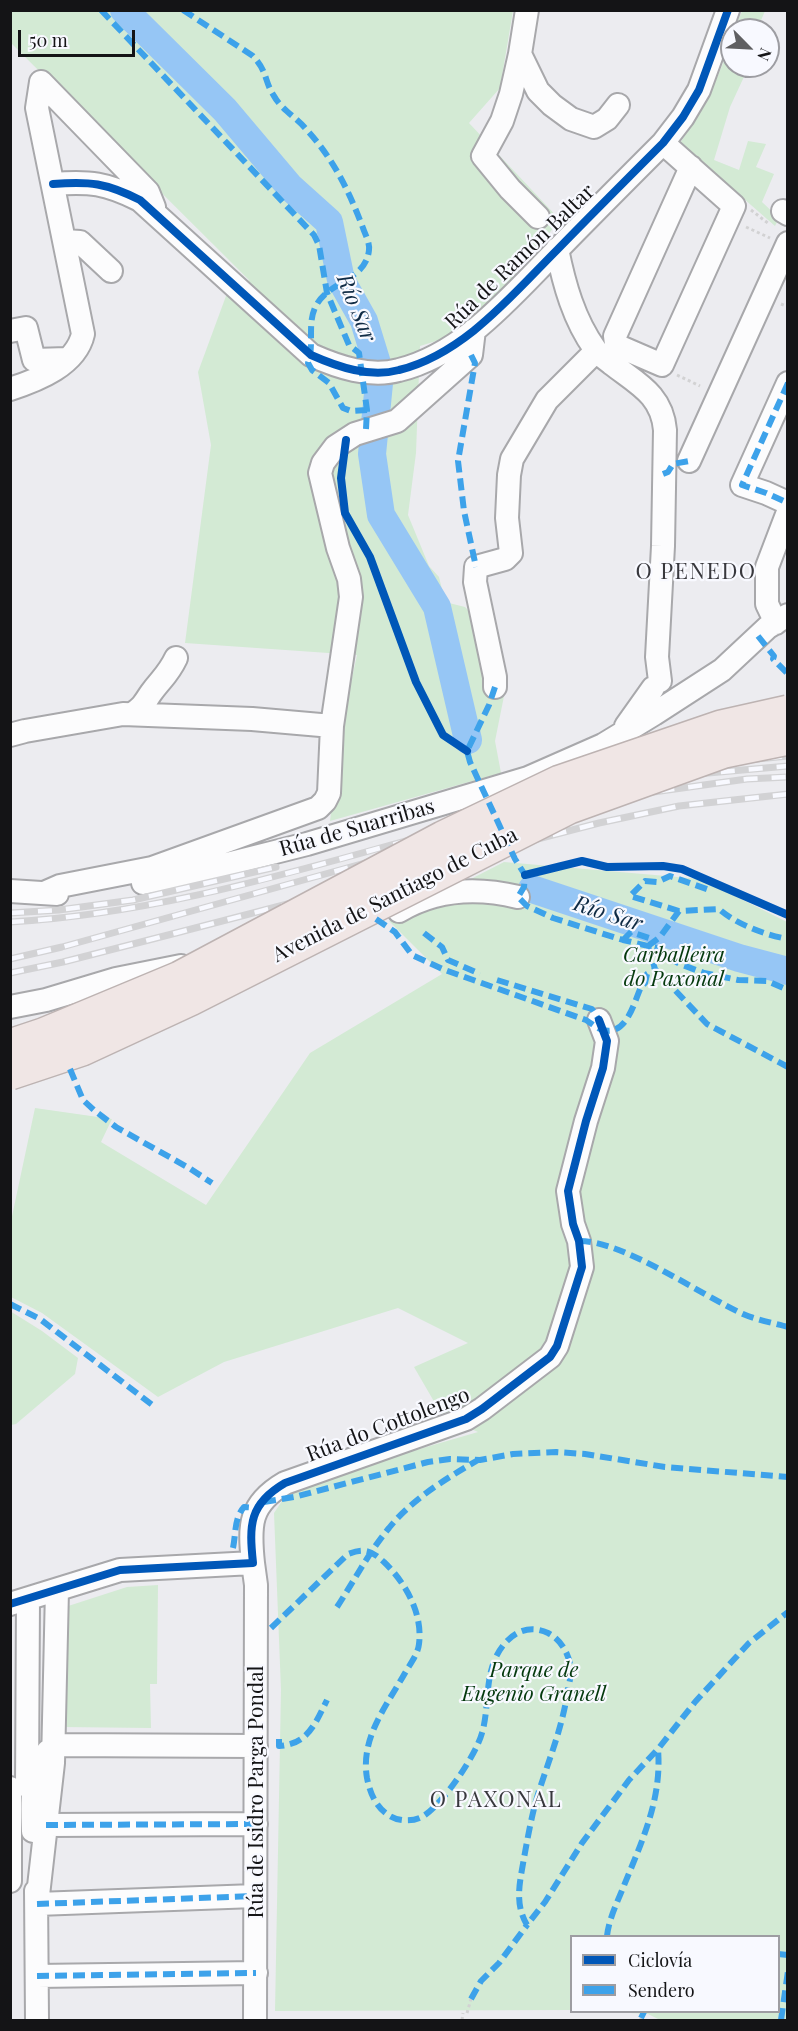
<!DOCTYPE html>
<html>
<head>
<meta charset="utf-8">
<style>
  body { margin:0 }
  #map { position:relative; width:798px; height:2031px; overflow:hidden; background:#ececf0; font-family:"Playfair Display",serif }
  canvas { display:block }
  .frame { position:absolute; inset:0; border:12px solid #141416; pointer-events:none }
  .legend { position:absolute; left:570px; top:1935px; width:210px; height:78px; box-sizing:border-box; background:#f8f9ff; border:2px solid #9d9da2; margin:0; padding:8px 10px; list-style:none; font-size:18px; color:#141416 }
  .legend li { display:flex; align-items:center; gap:12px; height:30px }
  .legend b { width:30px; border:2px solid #9d9da2 }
  .north { position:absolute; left:720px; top:18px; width:60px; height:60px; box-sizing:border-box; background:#f8f9ff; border:2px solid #9d9da2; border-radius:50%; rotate:114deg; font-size:16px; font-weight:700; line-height:24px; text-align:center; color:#141416 }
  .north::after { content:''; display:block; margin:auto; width:21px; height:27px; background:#606062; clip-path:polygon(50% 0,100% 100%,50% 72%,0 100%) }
  .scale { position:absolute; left:18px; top:30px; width:117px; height:27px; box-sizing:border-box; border:3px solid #141416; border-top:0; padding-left:8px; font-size:18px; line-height:21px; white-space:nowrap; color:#141416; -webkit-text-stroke:4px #f8f9ff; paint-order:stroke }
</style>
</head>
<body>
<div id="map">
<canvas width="798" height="2031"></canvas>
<div class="frame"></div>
<ul class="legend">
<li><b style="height:8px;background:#0057b8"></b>Ciclovía</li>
<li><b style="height:8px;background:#3da2ea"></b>Sendero</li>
</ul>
<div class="north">N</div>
<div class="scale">50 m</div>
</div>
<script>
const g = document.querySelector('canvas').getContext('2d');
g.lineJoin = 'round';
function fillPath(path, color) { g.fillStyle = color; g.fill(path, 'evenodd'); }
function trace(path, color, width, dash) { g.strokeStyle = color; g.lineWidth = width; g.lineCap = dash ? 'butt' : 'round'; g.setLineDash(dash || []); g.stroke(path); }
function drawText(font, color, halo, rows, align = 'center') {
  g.font = font + ' "Playfair Display",serif'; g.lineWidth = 4.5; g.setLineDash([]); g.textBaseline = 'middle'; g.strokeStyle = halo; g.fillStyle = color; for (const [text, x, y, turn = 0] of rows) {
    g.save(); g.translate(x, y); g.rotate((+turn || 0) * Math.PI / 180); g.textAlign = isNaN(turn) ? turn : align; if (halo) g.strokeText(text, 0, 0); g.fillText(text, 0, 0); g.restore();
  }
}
const green = new Path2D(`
  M10,11H513L500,88L469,123L560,220L503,289L446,338L420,346L416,453L408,515L429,566L439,577L445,602L465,607L476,618L505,691L495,741L501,773L330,821L343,719L357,655L185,643L211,445L198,372L226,296L249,280L11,43Z
  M742,11H765L759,25L766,29L765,30H734Z
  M732,38V66H749L730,107L714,160L739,170L748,141L766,144L756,167L774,174L762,202L779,218L775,226L680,143C703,110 720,76 732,38Z
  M504,862L701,879L787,922V2020H660L648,2014L612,2012H778V1936H572L571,2010L275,2011L281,1690L274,1513L292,1486L478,1432L443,1417L414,1367L468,1343L398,1308L224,1362L158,1397L42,1313L11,1297V1221L35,1108L112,1119L101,1142L206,1205L310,1053L442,974L389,921Z
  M10,1311L42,1331L78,1358L75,1374L16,1424L11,1425Z
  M158,1585L157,1684H150L151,1728L62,1727V1608L127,1587Z`);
const river = new Path2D(`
  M124,10L225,110L290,187L329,222L341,280L364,321L380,373L372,454L381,515L437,607L468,740
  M532,889L739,958L788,971`);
const path = new Path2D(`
  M751,210L769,224
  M746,227L770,238
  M781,304L788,307
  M677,375L700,386
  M467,2013L471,1999
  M462,2020L463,2013
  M641,2020V2018`);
const minor = new Path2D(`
  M527,10L520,54L538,91L552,105L571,119L594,127L607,119L618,105
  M520,54L511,94L502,121L483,156L510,189L538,217
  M41,82L148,192L154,207
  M663,143L734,206L662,365L618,346L616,344L615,336L691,167
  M53,184C90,181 106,183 140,200L311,355C338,367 370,378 399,370C464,354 512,295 557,250C592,214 628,178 663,143L683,117L699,90L728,10
  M783,211L788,214
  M65,241L80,242L111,271
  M557,249C564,284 574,320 595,349C599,355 606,359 612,364C638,384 662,395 665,430L663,546L657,657L660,681
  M10,331L26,328L34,360L67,359
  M788,383L742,485L766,493L788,503
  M10,389C38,380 76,365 83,334L37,108L41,82
  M689,461L788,243
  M776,623L767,604V567L788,512
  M495,687V677L475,582L476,567L505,559L511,553L507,518L509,475L512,459L547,400L596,351
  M132,714C143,707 144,703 151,693C161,679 168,675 176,658
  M626,726L653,688
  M10,735L25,731L123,714L252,719L332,726
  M143,883L176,877L307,844L528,778L603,745L654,714L722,670L768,627L788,615
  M10,891L57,894
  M44,893L60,886L152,868L318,808L325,801L329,793L332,726L351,597L349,579L338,548L320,473L323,463L335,447L355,434L397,421L471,355L474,330
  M399,911C436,889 477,887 518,897
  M10,1007L46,1000L116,979L181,966
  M253,1563L256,1585L255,2020
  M10,1604L120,1570L253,1563C249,1525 249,1504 285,1483L466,1419L482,1409L550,1357L557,1346L582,1267L579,1241L573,1224L568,1191L586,1121L603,1068L607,1041L599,1020
  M54,1745L256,1746
  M27,1786L28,1599
  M10,1788V1881
  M46,1825L256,1824
  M33,1831C32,1804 30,1773 48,1751
  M36,1891L37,2020
  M37,1904L53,1763L57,1590
  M37,1904L255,1896
  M37,1976L256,1973`);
const rail = new Path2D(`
  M657,771L675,767L788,756
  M10,913L59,910L133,900L276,867
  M10,922C137,915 258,882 380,848C459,826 539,806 618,785L674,776L788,766
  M10,959L62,947L419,848L639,794L747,779L788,777
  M10,973L63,962L176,933L599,823L679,806L788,794`);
const highwayBridge = new Path2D(`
  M10,1046L43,1035L180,978L443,838L560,782L721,727L788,712
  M10,1073L82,1049L190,999L569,807L724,751L788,738`);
const quiet = new Path2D(`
  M101,10L314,235L319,245L327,293L349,345L359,353L367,410L366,429
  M183,10L253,56C268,72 264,81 274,96C281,109 297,118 306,129C333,158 349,191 363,228C365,234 370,243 369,250C366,280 330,281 317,304C306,322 315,344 308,363L312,370L329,383L343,408L351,411L367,410
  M471,355L475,363L458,461L464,511L476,567
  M788,383L742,485L766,493L788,503
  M663,474L668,472L673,464L689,461
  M758,636L774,656L773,659L788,674
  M495,687L489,705L467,751L470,762L515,859L525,875L524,887L518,897L527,906L553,918L623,940L661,949L667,957L680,964L704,973L738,980L767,981L788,990
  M679,911L630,896L645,881L657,882L670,876L712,891
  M376,919L395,932L412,955L445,970L586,1020C591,1023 597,1029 603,1030C627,1036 634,1002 641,987L645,983L647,974L655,969
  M424,933L442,947L448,960L480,974
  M623,940L631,932L655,940
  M648,946L655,969L707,1024L788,1067
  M648,946L660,937L679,911L719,909C736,924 765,935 788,939
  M497,980L592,1009L599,1020
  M70,1069L83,1100L95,1111L116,1127L189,1168L212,1183
  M579,1241C622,1240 701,1295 743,1314C757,1320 773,1323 788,1327
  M10,1304L40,1319L155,1407
  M264,1502L294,1497L428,1462L450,1459L480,1460L513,1454L556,1452L585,1454L665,1467L788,1477
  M233,1548C236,1534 234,1518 244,1507L257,1508
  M337,1607C354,1581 369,1552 389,1528C412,1499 447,1478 478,1460
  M271,1628L348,1554C364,1548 371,1550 384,1562C405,1582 423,1613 419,1644C418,1654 410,1664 405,1673C387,1705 360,1738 367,1778C370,1793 376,1808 390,1816C400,1822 415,1822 425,1815C444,1802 476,1755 482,1733C491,1702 482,1667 507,1641C519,1629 533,1626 548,1633C562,1640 570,1656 571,1671C571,1677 569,1684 568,1689C563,1725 550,1757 539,1791C532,1813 528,1836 524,1858C520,1882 514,1903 527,1925L545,1902L582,1843L629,1780L658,1749L695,1702L749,1643L788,1612
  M279,1739V1746C308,1744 315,1724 327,1700
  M46,1825L256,1824
  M37,1904L255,1896
  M607,1936C609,1918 618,1901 625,1883C643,1839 662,1798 658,1749
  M778,1954L788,1955
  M37,1976L256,1973
  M471,1999L481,1981L499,1963L527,1925
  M641,2018L644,2012
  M781,2020L788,1971`);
const cycleway = new Path2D(`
  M53,184C90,181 106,183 140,200L311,355C338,367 370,378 399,370C464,354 512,295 557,250C592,214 628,178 663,143L683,117L699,90L728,10
  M346,440L341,478L345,513L370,557L416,682L443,735L467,751
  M525,875L582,861L607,867L663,866L682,869L788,915
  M10,1604L120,1570L253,1563C249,1525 249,1504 285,1483L466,1419L482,1409L550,1357L557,1346L582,1267L579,1241L573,1224L568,1191L586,1121L603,1068L607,1041L599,1020`);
const streetNames = [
  ["Rúa de Ramón Baltar",520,257,-44],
  ["Rúa de Suarribas",357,828,-16],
  ["Avenida de Santiago de Cuba",395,895,-27],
  ["Rúa do Cottolengo",388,1425,-21],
  ["Rúa de Isidro Parga Pondal",256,1792,-90]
];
const parkNames = [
  ["Carballeira",674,955],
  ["do Paxonal",674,979],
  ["Parque de",534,1670],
  ["Eugenio Granell",534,1694]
];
const waterNames = [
  ["Río Sar",356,308,68],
  ["Río Sar",608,914,18]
];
const neighbourhoodNames = [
  ["O PENEDO",696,572],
  ["O PAXONAL",496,1800]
];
fillPath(green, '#d3ead4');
trace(river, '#96c6f5', 28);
trace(minor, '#a8a8ab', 26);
trace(path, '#d2d2d3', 3, [3, 3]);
trace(minor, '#fcfcfd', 22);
trace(rail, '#d2d2d4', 7);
trace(rail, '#f8f9ff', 4.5, [14]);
trace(highwayBridge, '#bdb3b2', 36, []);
trace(highwayBridge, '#f0e6e5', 33);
trace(quiet, '#3da2ea', 6, [12, 6]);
trace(cycleway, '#0057b8', 8);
drawText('21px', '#141416', '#f8f9ff', streetNames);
drawText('italic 21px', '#04390d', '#f8f9ff', parkNames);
drawText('italic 22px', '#0f2b45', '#f8f9ff', waterNames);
g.letterSpacing = '1.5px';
drawText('22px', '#38383d', '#f8f9ff', neighbourhoodNames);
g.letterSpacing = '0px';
</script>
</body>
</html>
